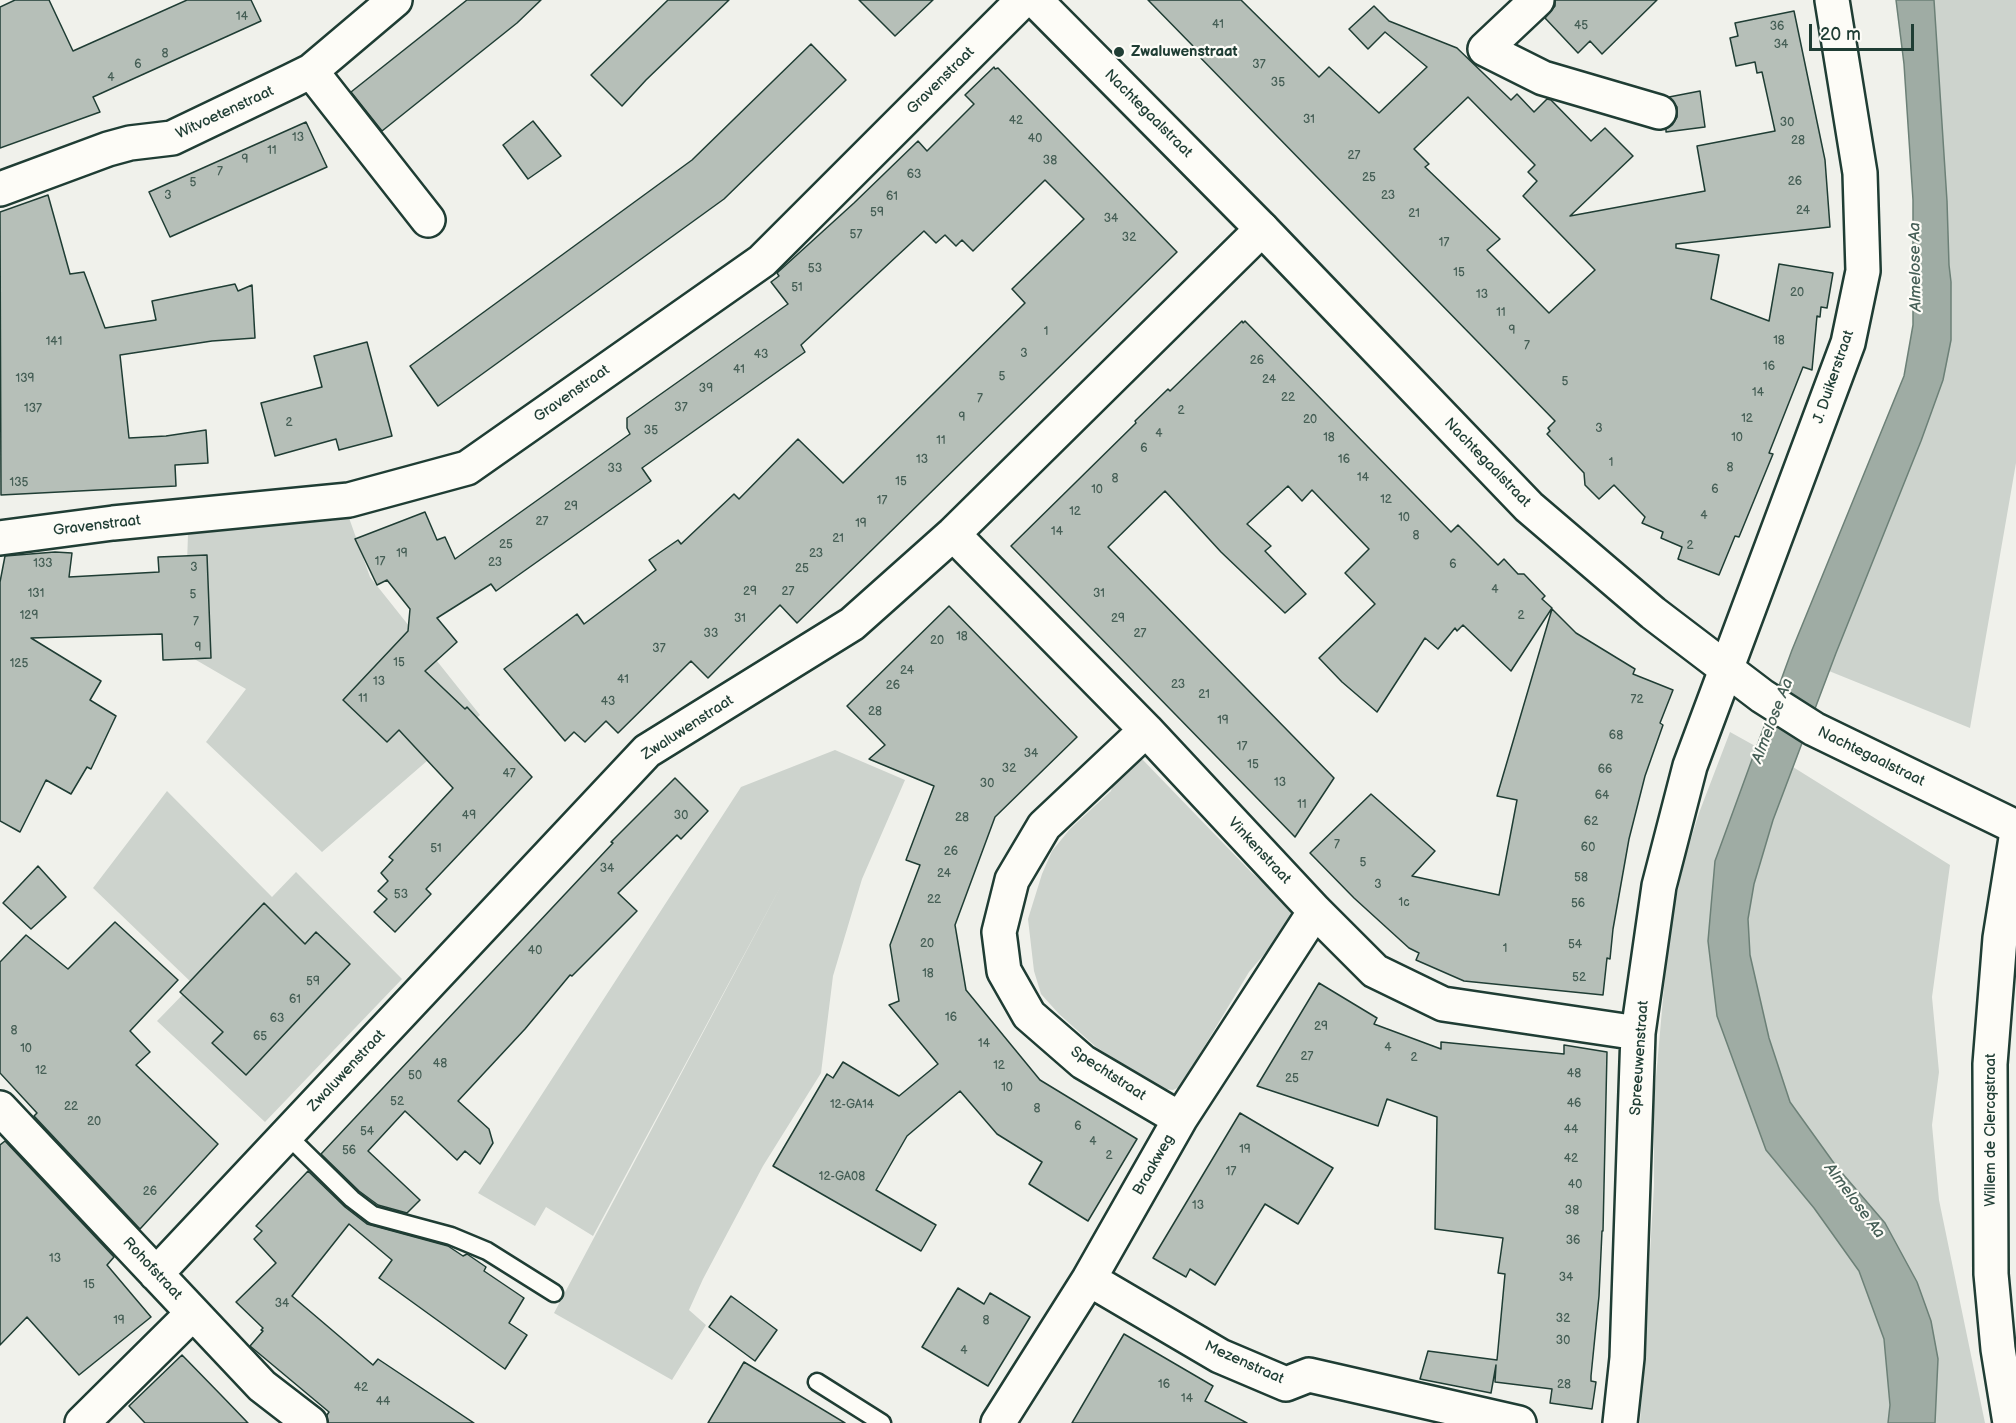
<!DOCTYPE html>
<html>
<head>
<meta charset="utf-8">
<style>
  body { margin:0 }
  #map { position:relative; width:2016px; height:1423px; overflow:hidden; background:#f0f1eb; font-family:"Balsamiq Sans",sans-serif }
  canvas { display:block }
  .scale { position:absolute; left:1809px; top:24px; width:105px; height:27px; box-sizing:border-box; border:3px solid #1f3d34; border-top:0; padding-left:8px; font-size:18px; line-height:21px; white-space:nowrap; color:#1f3d34; -webkit-text-stroke:4px #fdfcf7; paint-order:stroke }
</style>
</head>
<body>
<div id="map">
<canvas width="2016" height="1423"></canvas>
<div class="scale">20 m</div>
</div>
<script>
const g = document.querySelector('canvas').getContext('2d');
g.lineJoin = 'round';
function fillPath(path, color) { g.fillStyle = color; g.fill(path, 'evenodd'); }
function trace(path, color, width, dash) { g.strokeStyle = color; g.lineWidth = width; g.lineCap = dash ? 'butt' : 'round'; g.setLineDash(dash || []); g.stroke(path); }
function drawText(font, color, halo, rows, align = 'center') {
  g.font = font + ' "Balsamiq Sans",sans-serif'; g.lineWidth = 4.5; g.setLineDash([]); g.textBaseline = 'middle'; g.strokeStyle = halo; g.fillStyle = color; for (const [text, x, y, turn = 0] of rows) {
    g.save(); g.translate(x, y); g.rotate((+turn || 0) * Math.PI / 180); g.textAlign = isNaN(turn) ? turn : align; if (halo) g.strokeText(text, 0, 0); g.fillText(text, 0, 0); g.restore();
  }
}
const green = new Path2D(`
  M1934,0H2016V463L1970,728L1829,671L1951,282L1949,265L1947,201Z
  M348,515L370,577L480,715L322,852L206,742L246,689L184,653L188,534L335,520Z
  M1730,732L1757,747L1715,861L1766,1150L1814,1208L1859,1271L1884,1339L1890,1405L1888,1423H1640L1654,1185V1100L1665,976L1672,918L1684,861L1699,813Z
  M835,750L905,780L862,879L833,976L821,1073L763,1166L703,1279L689,1310L706,1325L672,1380L554,1313L782,884L593,1236L546,1207L535,1226L478,1193L741,787Z
  M1136,757L1143,760L1252,873L1291,907L1294,913L1291,923L1249,972L1201,1052L1188,1083L1173,1090L1158,1088L1096,1047L1059,1014L1041,994L1034,971L1028,919L1042,874L1052,851L1070,829L1111,791L1117,770Z
  M1793,767L1950,865L1932,997L1939,1072L1932,1125L1939,1200L1985,1423H1935L1938,1359L1885,1223L1836,1166L1790,1102L1769,1038L1750,955L1748,919L1754,884L1773,820Z
  M167,791L272,897L296,872L402,979L265,1122L157,1021L193,984L93,888Z`);
const water = new Path2D(`
  M1896,0H1934L1947,201L1949,265L1951,282V340L1943,380L1921,441L1836,653L1773,820L1754,884L1748,919L1750,955L1769,1038L1790,1102L1836,1166L1885,1223L1917,1282L1931,1321L1938,1359L1935,1423H1888L1890,1405L1884,1339L1859,1271L1814,1208L1766,1150L1717,1016L1708,941L1715,861L1792,650L1904,376L1913,325V200L1904,64Z`);
const building = new Path2D(`
  M15,0H49L73,51L187,0H251L261,21L93,97L100,112L0,148V7Z
  M467,0H541L517,23L382,131L351,92Z
  M668,0H729L646,80L622,106L591,75Z
  M859,0H933L895,36Z
  M1148,0H1241L1319,77L1329,67L1379,113L1427,67L1385,32L1368,49L1349,29L1374,6L1389,21L1457,48L1511,100L1517,94L1534,112L1547,99L1551,100L1591,141L1605,128L1633,156L1570,216L1705,191L1697,146L1775,131L1762,72L1757,73L1755,62L1736,66L1730,38L1738,36L1735,23L1794,11L1825,160L1830,227L1676,244V248L1719,255L1711,299L1769,321L1779,264L1833,273L1827,308L1821,307L1820,317L1817,316L1812,370L1803,367L1769,453L1773,454L1739,537L1735,536L1719,575L1678,559L1682,547L1661,538L1663,532L1642,523L1645,517L1614,485L1599,499L1585,485L1584,473L1547,434L1550,431L1548,428L1555,421L1192,49L1194,47ZM1468,97L1535,165L1528,172L1537,181L1523,196L1595,270L1549,313L1487,250L1500,239L1425,167L1429,164L1414,149Z
  M1555,0H1657L1602,54L1590,41L1578,53L1545,18L1555,6Z
  M811,44L846,80L764,160L724,199L438,406L410,366L692,160Z
  M994,67L995,69L998,68L1177,252L797,623L780,605L708,678L691,661L618,733L606,721L585,742L574,732L565,741L504,669L577,614L584,624L656,570L649,560L678,540L681,544L734,494L739,499L798,439L843,483L1025,303L1012,289L1084,219L1045,180L973,251L962,240L956,246L945,235L936,243L924,231L801,345L805,352L642,468L651,481L496,591L491,584L437,618L457,642L425,671L465,709L467,707L532,777L426,889L431,894L395,932L374,912L387,899L378,891L388,881L381,873L393,860L389,857L453,788L399,730L387,742L343,700L408,631L410,609L387,580L377,585L355,539L425,512L437,540L445,537L455,559L630,434L627,428V418L788,304L771,282L779,276L777,273L854,203L918,141L927,151L974,104L965,95Z
  M1700,91L1705,127L1666,132V129L1672,125L1677,117V107L1669,97Z
  M533,121L561,156L528,179L503,145Z
  M306,122L327,167L170,237L149,192Z
  M48,195L70,274L84,272L105,328L156,320L152,301L235,284L238,291L252,285L255,338L212,341L120,355L129,438L166,436L206,430L208,463L175,465L176,486L1,495L0,212Z
  M1242,321L1243,323L1245,321L1451,532L1458,525L1498,565L1504,559L1518,574H1524L1545,596L1542,599L1552,608L1511,671L1463,625L1457,631L1455,628L1438,649L1425,638L1377,712L1342,682L1319,658L1375,604L1345,573L1369,549L1312,490L1302,501L1288,486L1247,524L1271,546L1265,551L1306,594L1285,613L1221,552L1165,491L1108,547L1334,778L1295,837L1011,546L1136,423L1135,421L1168,389L1170,391Z
  M367,342L392,436L339,450L336,439L275,456L261,403L322,387L314,356Z
  M55,552L72,553L69,577L159,572L158,557L207,555L211,658L163,660L162,634L31,638L101,681L90,700L116,716L91,769L87,767L71,794L46,780L20,832L0,821V582L5,556Z
  M949,606L1077,737L995,817L955,925L966,990L1040,1080L1137,1139L1088,1221L1029,1184L1042,1162L997,1134L960,1091L907,1136L876,1190L936,1225L921,1251L773,1166L827,1074L833,1078L843,1062L899,1096L938,1064L889,1005L899,1001L890,945L920,865L906,860L934,786L869,759L885,745L847,706Z
  M1552,609L1576,633L1635,669L1633,674L1673,690L1660,723L1663,725L1645,776L1629,839L1613,929L1610,959L1607,958L1603,995L1464,981L1416,960L1419,953L1409,948L1354,898L1310,853L1371,794L1435,851L1412,876L1499,895L1517,800L1497,796Z
  M675,778L708,811L681,839L677,835L618,893L637,911L572,976L570,975L525,1029L458,1101L489,1129L493,1143L480,1164L465,1151L457,1160L405,1111L368,1151L420,1200L407,1213L378,1205L359,1191L321,1154L613,843L611,842Z
  M38,866L66,897L31,929L3,903Z
  M264,903L305,944L316,932L350,964L246,1075L212,1043L223,1032L180,992Z
  M115,922L178,980L130,1031L150,1052L136,1065L218,1144L140,1229L34,1116L37,1113L0,1073V962L26,935L68,969Z
  M1319,983L1377,1018L1374,1024L1441,1049V1042L1564,1054V1045L1607,1052L1603,1231H1602L1599,1296L1591,1376V1381L1596,1382L1592,1409L1550,1403L1552,1389L1495,1382L1496,1365L1491,1393L1420,1379L1428,1351L1497,1360L1505,1274L1498,1273L1503,1238L1435,1229L1437,1117L1387,1099L1378,1126L1257,1086Z
  M1240,1113L1333,1168L1298,1224L1265,1204L1215,1285L1190,1269L1186,1277L1153,1258Z
  M5,1141L114,1257L107,1265L151,1317L79,1375L27,1317L0,1345V1145Z
  M308,1171L345,1207L367,1224L448,1246L463,1256L467,1254L486,1267L484,1271L524,1298L509,1323L527,1335L505,1369L379,1278L392,1260L349,1224L292,1296L373,1365L378,1359L474,1423H328L327,1415L329,1412L250,1346L263,1331L261,1330L263,1328L236,1302L276,1263L254,1239L262,1231L256,1226Z
  M958,1288L984,1304L990,1293L1030,1317L988,1386L922,1347Z
  M731,1296L777,1330L755,1361L709,1327Z
  M1124,1334L1213,1386L1205,1401L1247,1423H1072Z
  M182,1355L221,1395L248,1423H145L129,1406Z
  M744,1362L845,1423H708Z`);
const service = new Path2D(`
  M287,1135L352,1199L373,1215L451,1236L487,1251L554,1293
  M817,1382L882,1423`);
const minor = new Path2D(`
  M1537,0L1485,49L1543,78L1659,112
  M311,71L428,220
  M0,189L108,149L130,143L172,138L291,81L311,71L395,0
  M953,534L1146,730L1315,911L1375,971L1443,1004L1638,1033
  M0,538L113,523L349,500L467,468L762,261L1023,0
  M1146,730L1044,826L1012,880L999,932L1004,971L1029,1015L1083,1062L1180,1119
  M0,1108L262,1386L310,1423
  M156,1274L647,751L852,624L953,534L1262,229
  M1089,1279L1220,1356L1286,1384L1309,1375L1519,1423
  M82,1423L193,1313
  M998,1423L1089,1279L1180,1119L1315,911
  M1620,1423L1627,1358L1638,1033L1659,886L1690,766L1848,343L1863,271L1860,173L1832,0
  M2010,1423L1998,1349L1991,1274L1990,1064L2000,938L2016,838`);
const tertiary = new Path2D(`
  M1035,0L1262,229L1529,507L1653,613L1762,696L1814,729L2016,827`);
const markers = [
  [1119,52,6,"#1f3d34"]
];
const numberNames = [
  ["14",242,17],
  ["41",1218,25],
  ["45",1581,26],
  ["36",1777,27],
  ["34",1781,45],
  ["8",165,54],
  ["6",138,65],
  ["37",1259,65],
  ["4",111,78],
  ["35",1278,83],
  ["31",1309,120],
  ["42",1016,121],
  ["30",1787,123],
  ["13",298,138],
  ["40",1035,139],
  ["28",1798,141],
  ["11",272,151],
  ["27",1354,156],
  ["9",245,160],
  ["38",1050,161],
  ["7",220,172],
  ["63",914,175],
  ["25",1369,178],
  ["26",1795,182],
  ["5",193,183],
  ["3",168,196],
  ["23",1388,196],
  ["61",892,197],
  ["24",1803,211],
  ["59",877,213],
  ["21",1414,214],
  ["34",1111,219],
  ["57",856,235],
  ["32",1129,238],
  ["17",1444,243],
  ["53",815,269],
  ["15",1459,273],
  ["51",797,288],
  ["20",1797,293],
  ["13",1482,295],
  ["11",1501,313],
  ["9",1512,331],
  ["1",1046,332],
  ["18",1779,341],
  ["141",54,342],
  ["7",1527,346],
  ["3",1024,354],
  ["43",761,355],
  ["26",1257,361],
  ["16",1769,367],
  ["41",739,370],
  ["5",1002,377],
  ["139",25,379],
  ["24",1269,380],
  ["5",1565,382],
  ["39",706,389],
  ["14",1758,393],
  ["22",1288,398],
  ["7",980,399],
  ["37",681,408],
  ["137",33,409],
  ["2",1181,411],
  ["9",962,418],
  ["12",1747,419],
  ["20",1310,420],
  ["2",289,423],
  ["3",1599,429],
  ["35",651,431],
  ["4",1159,434],
  ["18",1329,438],
  ["10",1737,438],
  ["11",941,441],
  ["6",1144,449],
  ["13",922,460],
  ["16",1344,460],
  ["1",1611,463],
  ["8",1730,468],
  ["33",615,469],
  ["14",1363,478],
  ["8",1115,479],
  ["15",901,482],
  ["135",19,483],
  ["10",1097,490],
  ["6",1715,490],
  ["12",1386,500],
  ["17",882,501],
  ["29",571,507],
  ["12",1075,512],
  ["4",1704,516],
  ["10",1404,518],
  ["27",542,522],
  ["19",861,524],
  ["14",1057,532],
  ["8",1416,536],
  ["21",838,539],
  ["25",506,545],
  ["2",1690,546],
  ["19",402,554],
  ["23",816,554],
  ["17",380,562],
  ["23",495,563],
  ["133",43,564],
  ["6",1453,565],
  ["3",194,568],
  ["25",802,569],
  ["4",1495,590],
  ["29",750,592],
  ["27",788,592],
  ["131",36,594],
  ["31",1099,594],
  ["5",193,595],
  ["129",29,616],
  ["2",1521,616],
  ["31",740,619],
  ["29",1118,619],
  ["7",196,622],
  ["33",711,634],
  ["27",1140,634],
  ["18",962,637],
  ["20",937,641],
  ["9",198,648],
  ["37",659,649],
  ["15",399,663],
  ["125",19,664],
  ["24",907,671],
  ["41",623,680],
  ["13",379,682],
  ["23",1178,685],
  ["26",893,686],
  ["21",1204,695],
  ["11",363,699],
  ["72",1637,700],
  ["43",608,702],
  ["28",875,712],
  ["19",1223,721],
  ["68",1616,736],
  ["17",1242,747],
  ["34",1031,754],
  ["15",1253,765],
  ["32",1009,769],
  ["66",1605,770],
  ["47",509,774],
  ["13",1280,783],
  ["30",987,784],
  ["64",1602,796],
  ["11",1302,805],
  ["49",469,816],
  ["30",681,816],
  ["28",962,818],
  ["62",1591,822],
  ["7",1337,845],
  ["60",1588,848],
  ["51",436,849],
  ["26",951,852],
  ["5",1363,863],
  ["34",607,869],
  ["24",944,874],
  ["58",1581,878],
  ["3",1378,885],
  ["53",401,895],
  ["22",934,900],
  ["1c",1404,903],
  ["56",1578,904],
  ["20",927,944],
  ["54",1575,945],
  ["1",1505,949],
  ["40",535,951],
  ["18",928,974],
  ["52",1579,978],
  ["59",313,982],
  ["61",295,1000],
  ["16",951,1018],
  ["63",277,1019],
  ["29",1321,1027],
  ["8",14,1031],
  ["65",260,1037],
  ["14",984,1044],
  ["4",1388,1048],
  ["10",26,1049],
  ["27",1307,1057],
  ["2",1414,1058],
  ["48",440,1064],
  ["12",999,1066],
  ["12",41,1071],
  ["48",1574,1074],
  ["50",415,1076],
  ["25",1292,1079],
  ["10",1007,1088],
  ["52",397,1102],
  ["46",1574,1104],
  ["12-GA14",852,1105],
  ["22",71,1107],
  ["8",1037,1109],
  ["20",94,1122],
  ["6",1078,1127],
  ["44",1571,1130],
  ["54",367,1132],
  ["4",1093,1142],
  ["19",1245,1150],
  ["56",349,1151],
  ["2",1109,1156],
  ["42",1571,1159],
  ["17",1231,1172],
  ["12-GA08",842,1177],
  ["40",1575,1185],
  ["26",150,1192],
  ["13",1198,1206],
  ["38",1572,1211],
  ["36",1573,1241],
  ["13",55,1259],
  ["34",1566,1278],
  ["15",89,1285],
  ["34",282,1304],
  ["32",1563,1319],
  ["19",119,1321],
  ["8",986,1321],
  ["30",1563,1341],
  ["4",964,1351],
  ["16",1164,1385],
  ["28",1564,1385],
  ["42",361,1388],
  ["14",1187,1399],
  ["44",383,1402]
];
const poiNames = [
  ["Zwaluwenstraat",1131,52]
];
const streetNames = [
  ["Gravenstraat",941,81,-45],
  ["Witvoetenstraat",225,113,-25],
  ["Nachtegaalstraat",1148,114,45],
  ["J. Duikerstraat",1834,377,-71],
  ["Gravenstraat",572,394,-35],
  ["Nachtegaalstraat",1487,463,46],
  ["Gravenstraat",97,526,-7],
  ["Zwaluwenstraat",688,728,-33],
  ["Nachtegaalstraat",1871,757,26],
  ["Vinkenstraat",1259,851,47],
  ["Spreeuwenstraat",1640,1058,-86],
  ["Zwaluwenstraat",347,1071,-47],
  ["Spechtstraat",1108,1074,33],
  ["Willem de Clercqstraat",1991,1130,-90],
  ["Braakweg",1154,1165,-60],
  ["Rohofstraat",152,1269,47],
  ["Mezenstraat",1244,1363,24]
];
const waterNames = [
  ["Almelose Aa",1916,267,-91],
  ["Almelose Aa",1773,721,-69],
  ["Almelose Aa",1854,1201,53]
];
fillPath(green, '#cdd3cd');
fillPath(water, '#9faca4');
trace(water, '#6c8077', 1.5);
fillPath(building, '#b6bfb8');
trace(building, '#1f3d34', 1.5);
trace(service, '#1f3d34', 21);
trace(minor, '#1f3d34', 38);
trace(tertiary, '#1f3d34', 38);
trace(service, '#fdfcf7', 16);
trace(minor, '#fdfcf7', 33);
trace(tertiary, '#fdfcf7', 33);
for (const [x, y, r, color] of markers) { const dot = new Path2D(); dot.arc(x, y, r, 0, 2 * Math.PI); g.fillStyle = color; g.fill(dot); trace(dot, '#fdfcf7', 2); }
drawText('12px', '#455e55', null, numberNames);
drawText('bold 15px', '#1f3d34', '#fdfcf7', poiNames, 'left');
drawText('15px', '#1f3d34', '#fdfcf7', streetNames);
drawText('italic 16px', '#455e56', '#fdfcf7', waterNames);
</script>
</body>
</html>
